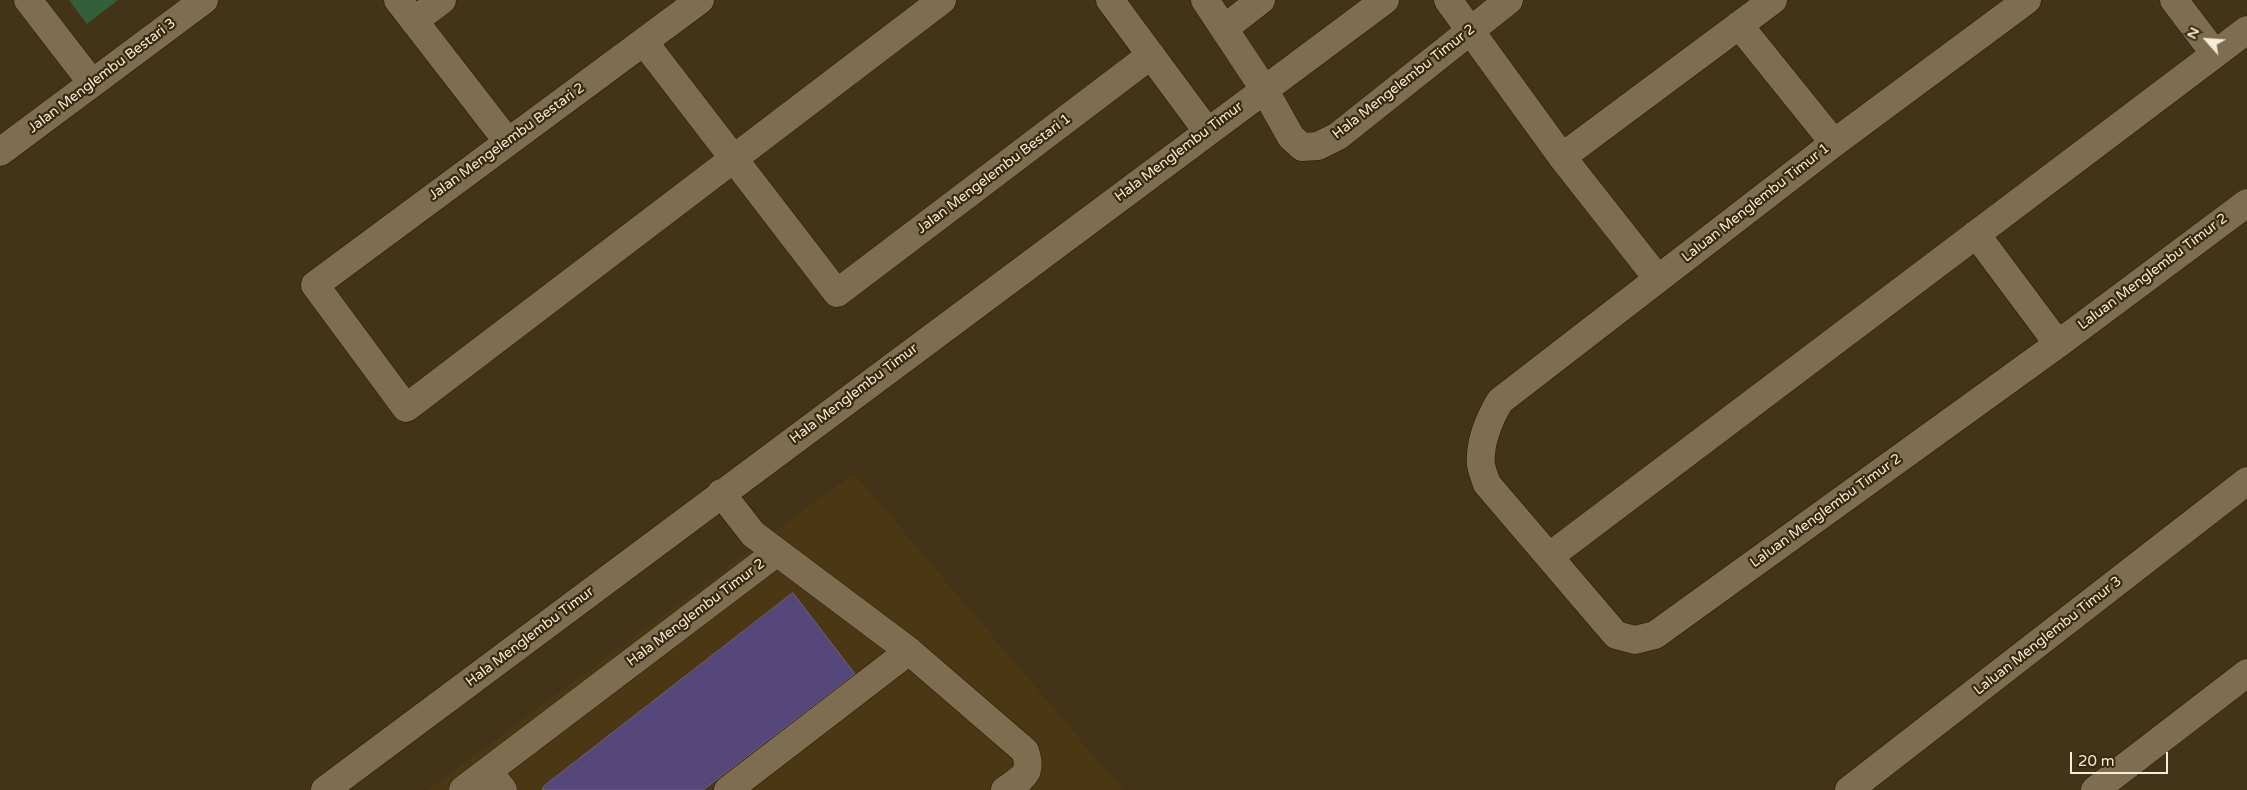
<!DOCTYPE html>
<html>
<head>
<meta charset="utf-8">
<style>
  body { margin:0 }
  #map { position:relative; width:2247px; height:790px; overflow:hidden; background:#433318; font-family:"Varela Round",sans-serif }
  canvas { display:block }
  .north { position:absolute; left:2182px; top:15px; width:50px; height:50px; -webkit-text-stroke:4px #38290d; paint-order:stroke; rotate:296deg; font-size:14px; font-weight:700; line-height:20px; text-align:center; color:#f5ebdb }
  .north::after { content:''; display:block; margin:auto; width:18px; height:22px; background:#f5ebdb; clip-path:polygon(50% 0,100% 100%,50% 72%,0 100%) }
  .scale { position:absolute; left:2070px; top:752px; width:98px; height:22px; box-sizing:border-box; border:2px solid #f5ebdb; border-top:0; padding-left:6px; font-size:15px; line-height:18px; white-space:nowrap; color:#f5ebdb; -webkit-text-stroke:4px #38290d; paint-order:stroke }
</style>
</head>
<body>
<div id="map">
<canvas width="2247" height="790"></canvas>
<div class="north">N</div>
<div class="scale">20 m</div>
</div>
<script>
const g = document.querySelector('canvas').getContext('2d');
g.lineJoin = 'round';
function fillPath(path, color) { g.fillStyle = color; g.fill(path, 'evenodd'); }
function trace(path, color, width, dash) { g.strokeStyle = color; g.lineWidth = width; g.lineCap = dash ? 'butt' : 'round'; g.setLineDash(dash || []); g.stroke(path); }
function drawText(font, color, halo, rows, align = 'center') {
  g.font = font + ' "Varela Round",sans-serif'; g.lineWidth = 4.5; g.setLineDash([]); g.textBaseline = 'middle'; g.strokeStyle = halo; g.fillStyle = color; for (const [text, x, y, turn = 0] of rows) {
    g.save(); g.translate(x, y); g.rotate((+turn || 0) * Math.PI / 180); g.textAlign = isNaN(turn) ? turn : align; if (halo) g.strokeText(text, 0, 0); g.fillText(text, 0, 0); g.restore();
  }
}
const built = new Path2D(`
  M854,473L1123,790H428Z`);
const green = new Path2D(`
  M69,0H118L87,24Z`);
const building = new Path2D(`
  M793,593L855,674L703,790H542L544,786Z`);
const minor = new Path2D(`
  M28,0L92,83
  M398,0L508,142
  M700,0L315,285L406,408L942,0
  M1110,0L1207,131
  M1205,0L1264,89L1291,137L1302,147L1318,146L1338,136L1509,0
  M1448,0L1562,157L1658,279
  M2027,0L1834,143L1500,401C1489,419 1479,444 1481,465C1482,471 1485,478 1487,484L1616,635L1635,640L1655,635L2058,344L2247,203
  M2174,0L2215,54
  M414,21L442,0
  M1739,25L1834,143
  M1225,28L1261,0
  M644,42L837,293L1151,55
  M0,152L204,0
  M1562,157L1773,0
  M1976,234L2058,344
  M721,493L753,534L777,552
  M1550,556L2247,30
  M488,771L503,790
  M325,790L1385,0
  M463,790L777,552L909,651L1025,751C1033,774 1023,777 1005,790
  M728,790L909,651
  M1849,790L2247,481
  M2095,790L2247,673`);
const streetNames = [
  ["Jalan Menglembu Bestari 3",102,76,-37],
  ["Hala Mengelembu Timur 2",1404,82,-38],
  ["Jalan Mengelembu Bestari 2",507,142,-36],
  ["Hala Menglembu Timur",1179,152,-37],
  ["Jalan Mengelembu Bestari 1",994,174,-37],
  ["Laluan Menglembu Timur 1",1756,203,-38],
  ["Laluan Menglembu Timur 2",2153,272,-37],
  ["Hala Menglembu Timur",854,394,-37],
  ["Laluan Menglembu Timur 2",1826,511,-36],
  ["Hala Menglembu Timur 2",696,613,-37],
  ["Laluan Menglembu Timur 3",2048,636,-38],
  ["Hala Menglembu Timur",530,637,-37]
];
fillPath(built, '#4b3714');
fillPath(green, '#335f39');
fillPath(building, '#56477a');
trace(building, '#6c6482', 1);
trace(minor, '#291a00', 29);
trace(minor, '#7e6d50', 28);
drawText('14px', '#f5ebdb', '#38290d', streetNames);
</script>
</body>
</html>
